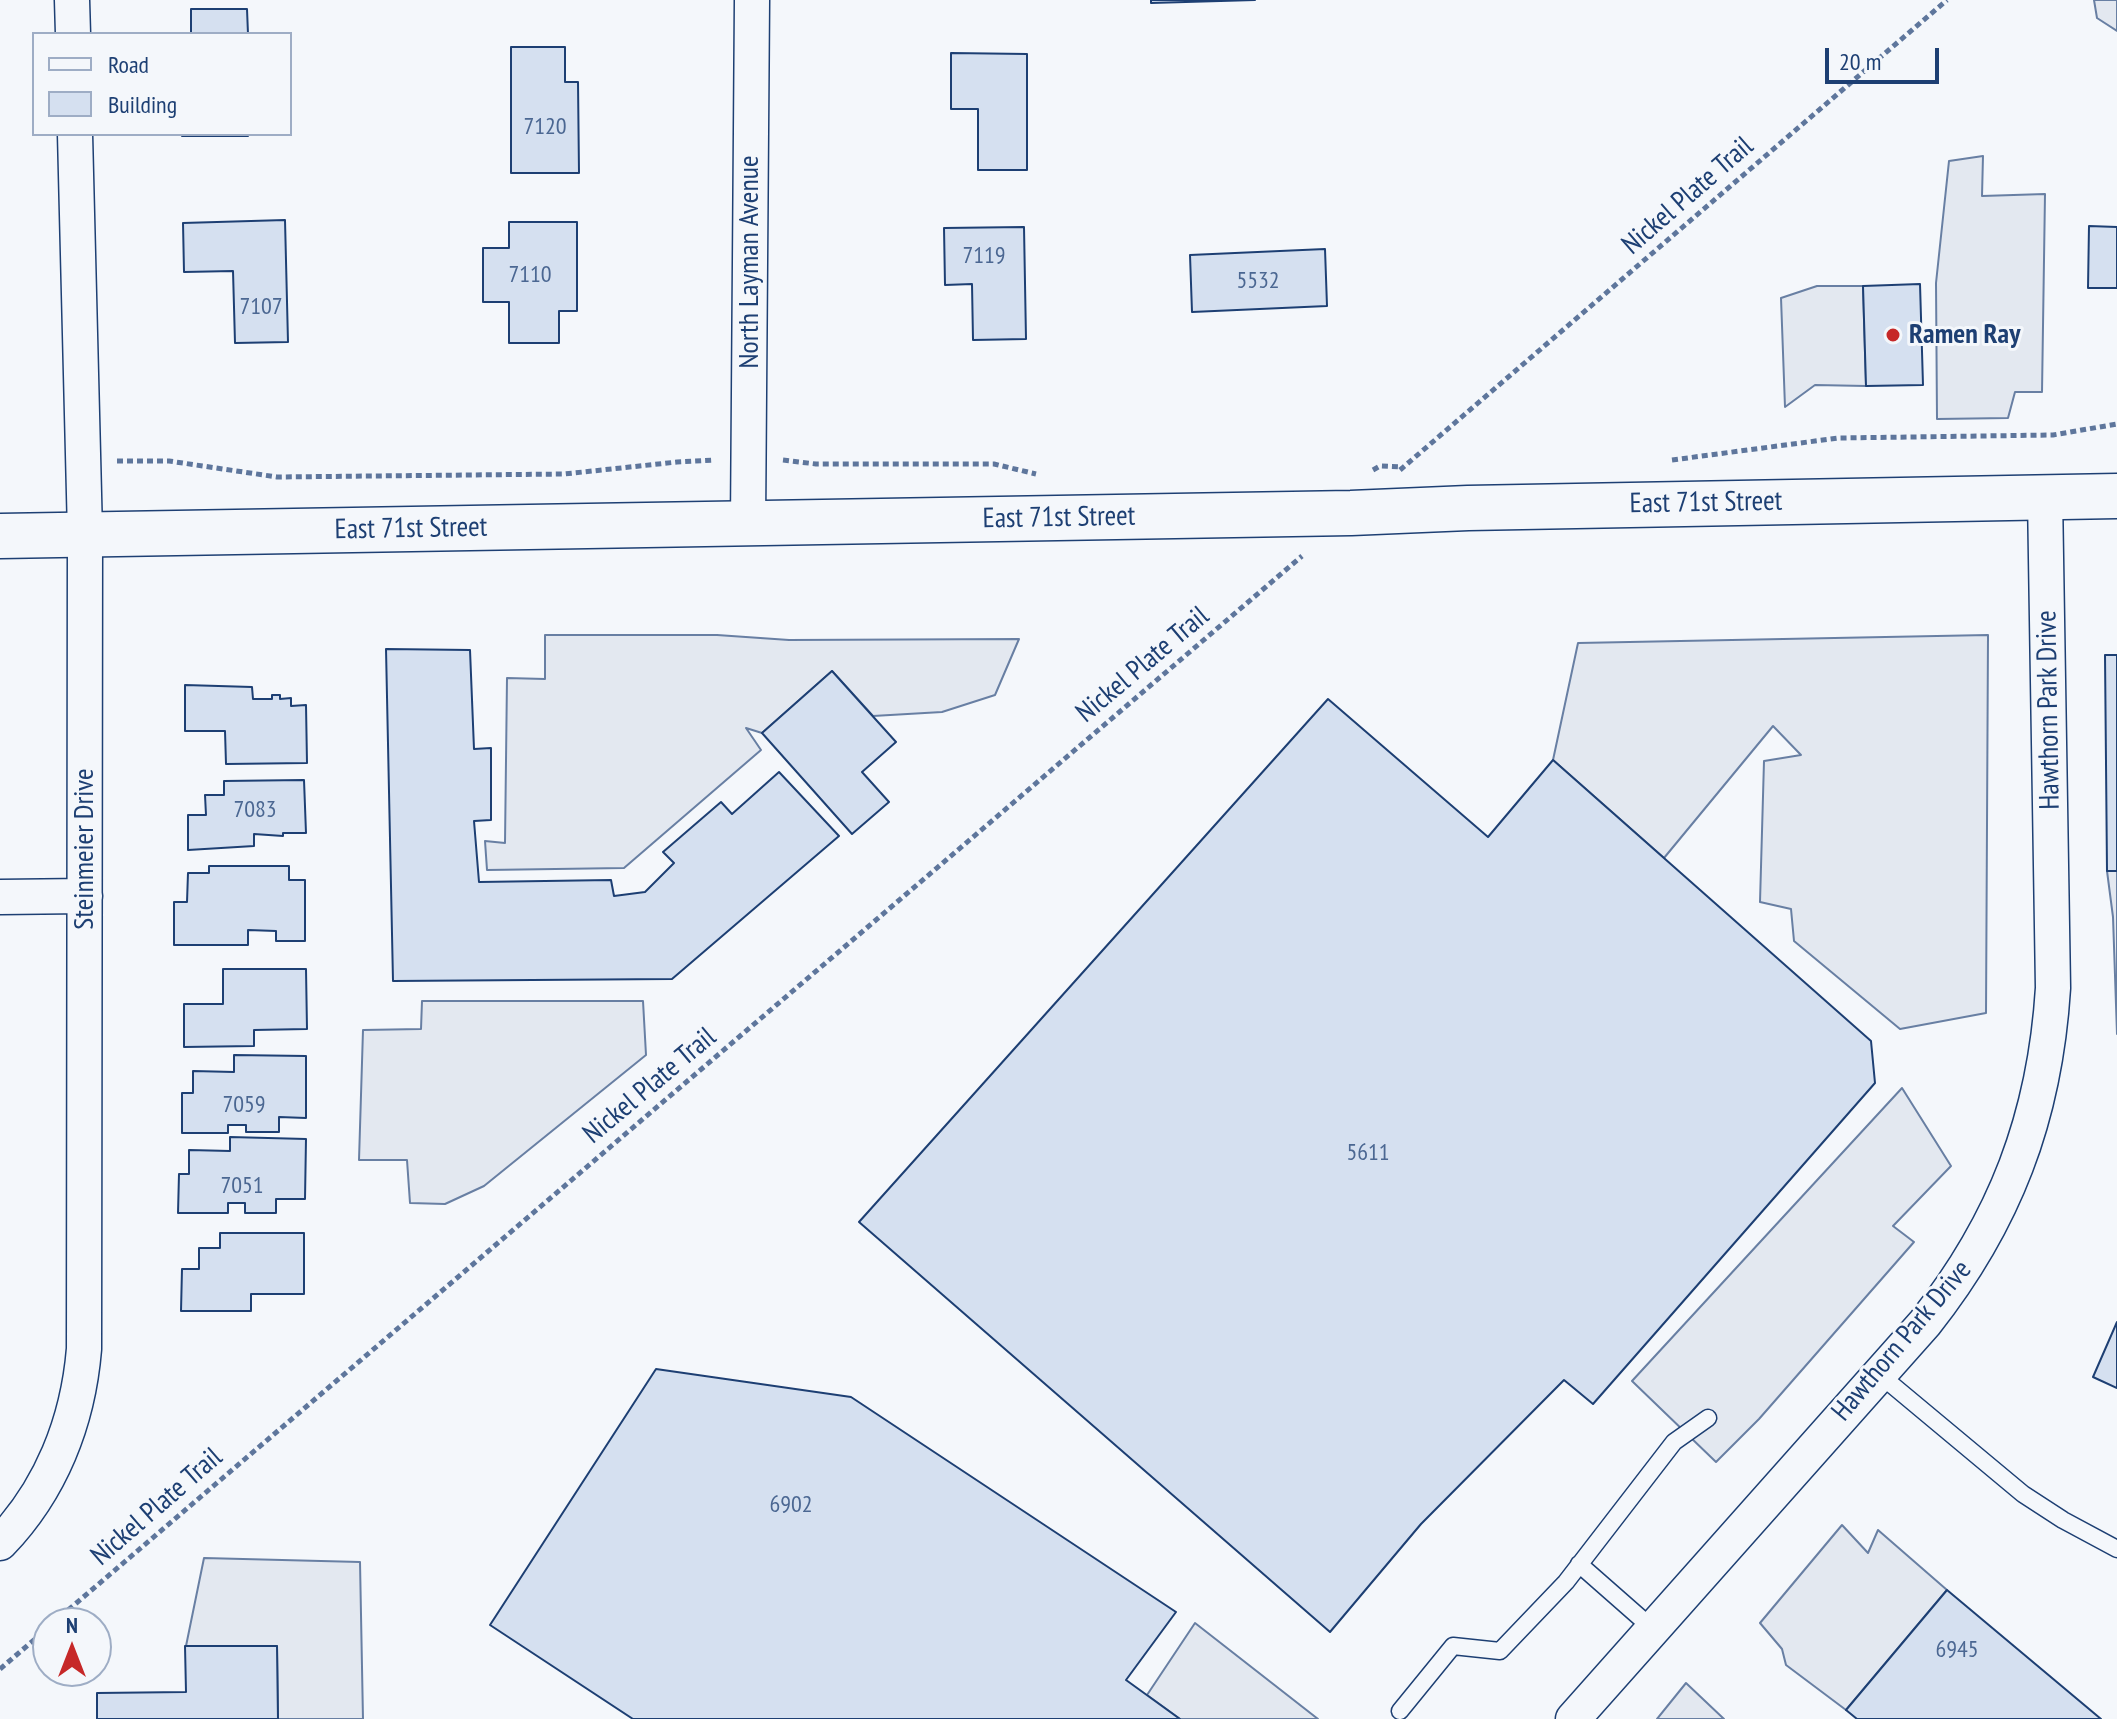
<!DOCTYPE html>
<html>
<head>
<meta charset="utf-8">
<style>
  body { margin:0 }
  #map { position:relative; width:2117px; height:1719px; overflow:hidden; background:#f4f7fb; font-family:"PT Sans Narrow",sans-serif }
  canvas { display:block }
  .legend { position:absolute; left:32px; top:32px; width:260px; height:104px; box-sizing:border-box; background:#f4f7fb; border:2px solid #9eadc5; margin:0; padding:10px 14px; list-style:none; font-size:24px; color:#1d3f73 }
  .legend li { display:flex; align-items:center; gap:16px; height:40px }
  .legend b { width:40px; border:2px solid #9eadc5 }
  .north { position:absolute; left:32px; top:1607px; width:80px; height:80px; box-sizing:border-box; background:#f4f7fb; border:2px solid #9eadc5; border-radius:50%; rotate:0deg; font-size:22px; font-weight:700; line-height:32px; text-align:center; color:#1d3f73 }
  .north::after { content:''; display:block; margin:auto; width:28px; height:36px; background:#c62828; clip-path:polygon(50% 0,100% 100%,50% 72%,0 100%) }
  .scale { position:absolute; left:1825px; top:48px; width:114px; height:36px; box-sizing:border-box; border:4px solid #1d3f73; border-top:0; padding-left:10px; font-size:24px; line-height:28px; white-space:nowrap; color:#1d3f73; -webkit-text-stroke:6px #f4f7fb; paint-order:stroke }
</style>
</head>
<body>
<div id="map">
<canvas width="2117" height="1719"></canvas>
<ul class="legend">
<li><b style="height:10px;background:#f4f7fb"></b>Road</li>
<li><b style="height:22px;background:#d5e0f0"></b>Building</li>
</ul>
<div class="north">N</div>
<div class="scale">20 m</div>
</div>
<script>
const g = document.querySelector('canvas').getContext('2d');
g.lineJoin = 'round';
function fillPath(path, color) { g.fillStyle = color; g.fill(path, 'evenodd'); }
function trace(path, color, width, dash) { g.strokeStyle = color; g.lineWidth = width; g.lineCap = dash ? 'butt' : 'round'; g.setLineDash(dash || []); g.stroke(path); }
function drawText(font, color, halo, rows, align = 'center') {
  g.font = font + ' "PT Sans Narrow",sans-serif'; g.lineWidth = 6; g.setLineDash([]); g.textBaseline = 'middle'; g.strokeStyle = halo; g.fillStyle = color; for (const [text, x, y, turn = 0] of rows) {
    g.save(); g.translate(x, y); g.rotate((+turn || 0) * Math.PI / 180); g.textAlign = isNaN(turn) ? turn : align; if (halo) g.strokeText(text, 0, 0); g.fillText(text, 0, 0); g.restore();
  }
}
const parking = new Path2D(`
  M2094,0H2117V31L2097,18Z
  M1983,156L1982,196L2045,194L2042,392H2015L2008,418L1937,419L1936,283L1949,161Z
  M1817,286H1863L1866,386L1815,385L1785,407L1781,298Z
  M545,635H717L789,640L1019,639L995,695L942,712L873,716L832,671L762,733L746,728L761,750L624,868L487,870L485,841L505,843L507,678L545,679Z
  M1988,635L1986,1013L1900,1029L1794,941L1791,909L1760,902L1764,761L1801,755L1773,726L1664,858L1553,760L1578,643Z
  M2107,871H2117V1034L2113,917Z
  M422,1001H643L646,1055L484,1186L445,1204L410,1203L407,1160H359L363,1030L421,1029Z
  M1902,1088L1951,1166L1893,1226L1914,1242L1759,1419L1716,1462L1632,1381Z
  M1842,1525L1868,1553L1878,1530L1947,1590L1846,1710L1786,1665L1782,1649L1760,1623Z
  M204,1558L360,1562L363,1719H278L277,1646H186Z
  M1195,1623L1318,1719H1180L1147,1695Z
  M1686,1683L1724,1719H1657Z`);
const building = new Path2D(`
  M1151,0H1255L1151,3Z
  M191,9H247L248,34H191Z
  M511,47H565V82H578L579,173H511Z
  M951,53L1027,54V170H978V109H951Z
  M182,134H248V136H182Z
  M285,220L288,342L235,343L233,271L184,272L183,223Z
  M509,222H577V311H559V343H509V302H483V248H509Z
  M2089,226L2117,227V288H2088Z
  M1024,227L1026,339L973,340L972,284L945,285L944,228Z
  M1325,249L1327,306L1192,312L1190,255Z
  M1920,284L1923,385L1866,386L1863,286Z
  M386,649L470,650L474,749L491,748V820L474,821L479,882L611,880L614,896L645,892L674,863L663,852L721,802L732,814L779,772L839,836L672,979L393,981Z
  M2105,655H2117V871H2107Z
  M832,671L896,742L862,772L889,802L852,834L762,733Z
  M185,685L252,687L253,699H272V695H280V699L291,698V706L306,705L307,763L226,764L225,731H185Z
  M1328,699L1488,837L1553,760L1871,1041L1875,1083L1593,1404L1564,1380L1421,1524L1330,1632L859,1222Z
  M304,780L306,833H283V836L254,834V846L188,850V815H206L205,795H224V781Z
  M209,866H289V880H305V941H276V931L248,930V945H174V902H187L188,873H209Z
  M223,969H306L307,1029L254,1030V1046L184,1047V1004H223Z
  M234,1055L306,1056V1118L279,1117V1132H246V1125H228V1133H182V1093H193V1071L234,1072Z
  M230,1137L306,1139L305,1199H276V1213H245V1203H228V1213H178L179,1174H189V1150L230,1151Z
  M220,1233H304V1294H251V1311H181L182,1269H199V1248H220Z
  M2117,1322V1388L2093,1377Z
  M656,1369L851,1397L1176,1612L1126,1680L1180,1719H633L490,1625Z
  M1947,1590L2101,1719H1857L1846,1710Z
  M185,1646H277L278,1719H97V1693L186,1692Z`);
const path = new Path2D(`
  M783,460L816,464H994L1036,474
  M1672,460L1838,438L2053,435L2117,424
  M117,461H169L277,477L564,474L677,462L714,460
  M1373,470L1380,466L1402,467
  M1400,470L1947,0
  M53,1623L1302,556
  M0,1669L48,1628`);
const lane = new Path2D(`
  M1879,1374L2023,1494L2063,1520L2117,1549
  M1579,1564L1653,1629
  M1400,1711L1453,1646L1500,1651L1566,1582L1674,1442L1708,1418`);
const street = new Path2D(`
  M72,0L73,34
  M748,524L752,0
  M0,897L85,896
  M0,1543C51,1490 78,1422 84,1349L85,534L75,134
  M1573,1719L1925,1323C2005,1222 2045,1117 2053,988L2045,496`);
const secondary = new Path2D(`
  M0,536L1351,513L1468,508L2117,496`);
const markers = [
  [1893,335,8,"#c62828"]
];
const numberNames = [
  ["7120",545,127],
  ["7119",984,256],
  ["7110",530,275],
  ["5532",1258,281],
  ["7107",261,307],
  ["7083",255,810],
  ["7059",244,1105],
  ["5611",1368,1153],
  ["7051",242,1186],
  ["6902",791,1505],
  ["6945",1957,1650]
];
const streetNames = [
  ["Nickel Plate Trail",1688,196,-41],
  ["North Layman Avenue",750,262,-90],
  ["East 71st Street",1706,503,-1],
  ["East 71st Street",1059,518,-1],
  ["East 71st Street",411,529,-1],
  ["Nickel Plate Trail",1143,665,-40],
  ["Hawthorn Park Drive",2049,710,-91],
  ["Steinmeier Drive",85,849,-90],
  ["Nickel Plate Trail",650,1086,-40],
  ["Hawthorn Park Drive",1902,1341,-50],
  ["Nickel Plate Trail",157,1507,-41]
];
const poiNames = [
  ["Ramen Ray",1909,335]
];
fillPath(parking, '#e3e8f0');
trace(parking, '#687fa3', 2);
fillPath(building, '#d5e0f0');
trace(building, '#1d3f73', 2);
trace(lane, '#1d3f73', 19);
trace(street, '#1d3f73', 37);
trace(secondary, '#1d3f73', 47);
trace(path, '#5e769c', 5, [6, 4]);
trace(lane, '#f4f7fb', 16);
trace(street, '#f4f7fb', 34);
trace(secondary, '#f4f7fb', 44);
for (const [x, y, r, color] of markers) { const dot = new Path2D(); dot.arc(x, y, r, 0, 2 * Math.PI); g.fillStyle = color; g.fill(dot); trace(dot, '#f4f7fb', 3); }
drawText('24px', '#4b6792', null, numberNames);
drawText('28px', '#1d3f73', '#f4f7fb', streetNames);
drawText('bold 28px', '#1d3f73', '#f4f7fb', poiNames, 'left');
</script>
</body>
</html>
